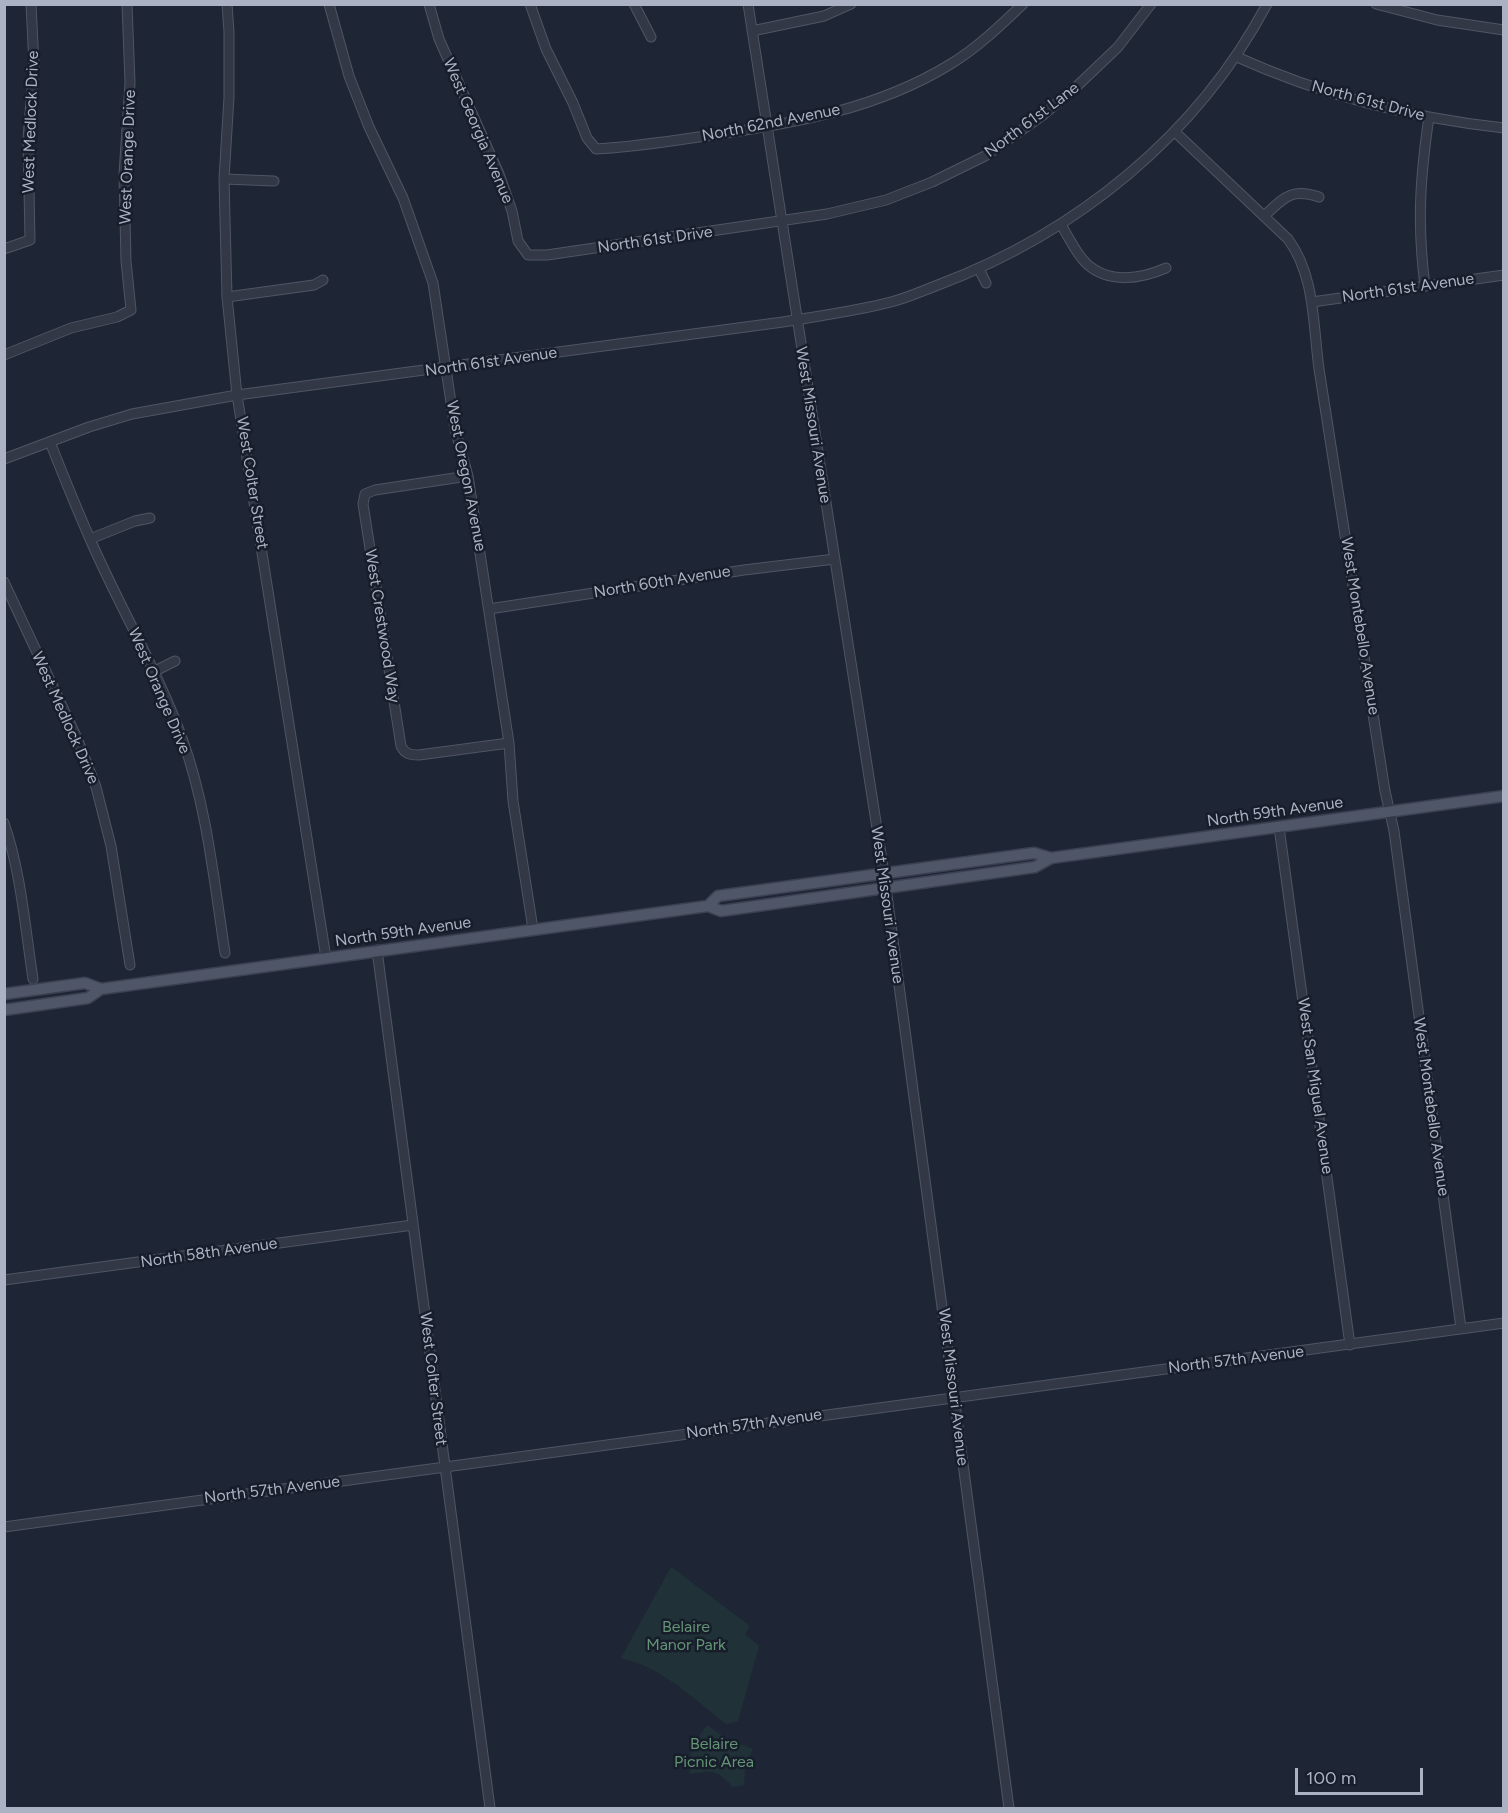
<!DOCTYPE html>
<html>
<head>
<meta charset="utf-8">
<style>
  body { margin:0 }
  #map { position:relative; width:1508px; height:1813px; overflow:hidden; background:#1e2636; font-family:Figtree,sans-serif }
  canvas { display:block }
  .frame { position:absolute; inset:0; border:6px solid #abb2c4; pointer-events:none }
  .scale { position:absolute; left:1295px; top:1768px; width:128px; height:27px; box-sizing:border-box; border:3px solid #abb2c4; border-top:0; padding-left:8px; font-size:18px; line-height:21px; white-space:nowrap; color:#abb2c4; -webkit-text-stroke:4px #171d2a; paint-order:stroke }
</style>
</head>
<body>
<div id="map">
<canvas width="1508" height="1813"></canvas>
<div class="frame"></div>
<div class="scale">100 m</div>
</div>
<script>
const g = document.querySelector('canvas').getContext('2d');
g.lineJoin = 'round';
function fillPath(path, color) { g.fillStyle = color; g.fill(path, 'evenodd'); }
function trace(path, color, width, dash) { g.strokeStyle = color; g.lineWidth = width; g.lineCap = dash ? 'butt' : 'round'; g.setLineDash(dash || []); g.stroke(path); }
function drawText(font, color, halo, rows, align = 'center') {
  g.font = font + ' Figtree,sans-serif'; g.lineWidth = 5; g.setLineDash([]); g.textBaseline = 'middle'; g.strokeStyle = halo; g.fillStyle = color; for (const [text, x, y, turn = 0] of rows) {
    g.save(); g.translate(x, y); g.rotate((+turn || 0) * Math.PI / 180); g.textAlign = isNaN(turn) ? turn : align; if (halo) g.strokeText(text, 0, 0); g.fillText(text, 0, 0); g.restore();
  }
}
const green = new Path2D(`
  M671,1567L750,1626L745,1634L759,1646L738,1721L726,1724C694,1699 662,1667 621,1658Z
  M707,1725L727,1739L753,1749L745,1767L744,1785L733,1787C717,1770 713,1770 690,1774L691,1747Z`);
const minor = new Path2D(`
  M227,4L229,32V97L224,179L227,297L237,395L326,958
  M329,4L349,76L369,127L403,198L433,283L455,429L468,476L481,560L509,743L513,801L533,929
  M429,4L439,39L499,174L512,211L518,241L528,255H547L827,214L886,200L932,182L985,156L1043,115L1075,88L1118,47L1151,4
  M530,4L546,49L573,103L587,138L596,149C635,147 675,140 714,135C795,123 877,109 949,65C976,49 1000,26 1023,4
  M634,4L651,37
  M748,4L884,873L1009,1808
  M1376,4L1437,20L1504,30
  M752,31L824,16L851,4
  M1237,57C1321,95 1412,118 1504,128
  M1175,132L1288,239C1315,275 1313,325 1319,369L1385,791L1394,831L1461,1328
  M224,179L274,181
  M1264,216C1285,197 1291,188 1319,197
  M1061,225C1069,237 1076,254 1087,264C1109,284 1141,279 1166,268
  M4,249L30,240L28,138L34,65L31,4
  M979,269L986,283
  M1425,286C1417,224 1420,178 1429,117
  M227,297L314,285L323,280
  M1312,302L1504,275
  M4,355L71,328L117,317L131,310L126,261L124,174L130,83L127,4
  M50,442C63,475 76,507 90,539C119,606 157,669 182,738C207,807 214,881 225,953
  M4,459L89,427L132,414L237,395L783,322C819,316 856,311 891,302C907,298 922,291 938,285C1076,233 1197,136 1267,4
  M468,476L375,490L365,494L363,504L401,746C405,754 410,755 419,755L509,743
  M90,539L135,521L150,518
  M4,582L77,738L96,787L111,846L130,965
  M489,609L744,570L835,559
  M153,672L175,661
  M4,823C21,872 25,927 33,979
  M1279,827L1350,1345
  M377,950L490,1808
  M4,1280L413,1225
  M4,1527L1504,1323`);
const major = new Path2D(`
  M708,906L718,896L1034,853L1051,858
  M4,994L85,983L101,989
  M4,1010L88,998L101,989L708,906L721,911L1035,867L1051,858L1504,796`);
const streetNames = [
  ["North 61st Drive",1368,101,15],
  ["North 61st Lane",1032,120,-37],
  ["West Medlock Drive",31,122,-88],
  ["North 62nd Avenue",771,123,-11],
  ["West Georgia Avenue",478,131,67],
  ["West Orange Drive",128,157,-88],
  ["North 61st Drive",655,240,-8],
  ["North 61st Avenue",1408,288,-8],
  ["North 61st Avenue",491,362,-8],
  ["West Missouri Avenue",813,425,81],
  ["West Oregon Avenue",466,476,79],
  ["West Colter Street",252,483,81],
  ["North 60th Avenue",662,582,-9],
  ["West Crestwood Way",382,626,81],
  ["West Montebello Avenue",1360,626,81],
  ["West Orange Drive",159,691,67],
  ["West Medlock Drive",65,718,66],
  ["North 59th Avenue",1275,812,-8],
  ["West Missouri Avenue",887,905,82],
  ["North 59th Avenue",403,932,-8],
  ["West San Miguel Avenue",1315,1086,82],
  ["West Montebello Avenue",1431,1107,82],
  ["North 58th Avenue",209,1253,-8],
  ["North 57th Avenue",1236,1360,-7],
  ["West Colter Street",433,1379,83],
  ["West Missouri Avenue",953,1387,83],
  ["North 57th Avenue",754,1424,-8],
  ["North 57th Avenue",272,1490,-7]
];
const parkNames = [
  ["Belaire",686,1627],
  ["Manor Park",686,1645],
  ["Belaire",714,1744],
  ["Picnic Area",714,1762]
];
fillPath(green, '#203237');
trace(minor, '#4f5565', 11);
trace(major, '#3b4150', 13);
trace(minor, '#323846', 9);
trace(major, '#4f5667', 10);
drawText('16px', '#abb2c4', '#171d2a', streetNames);
drawText('16px', '#639474', '#171d2a', parkNames);
</script>
</body>
</html>
